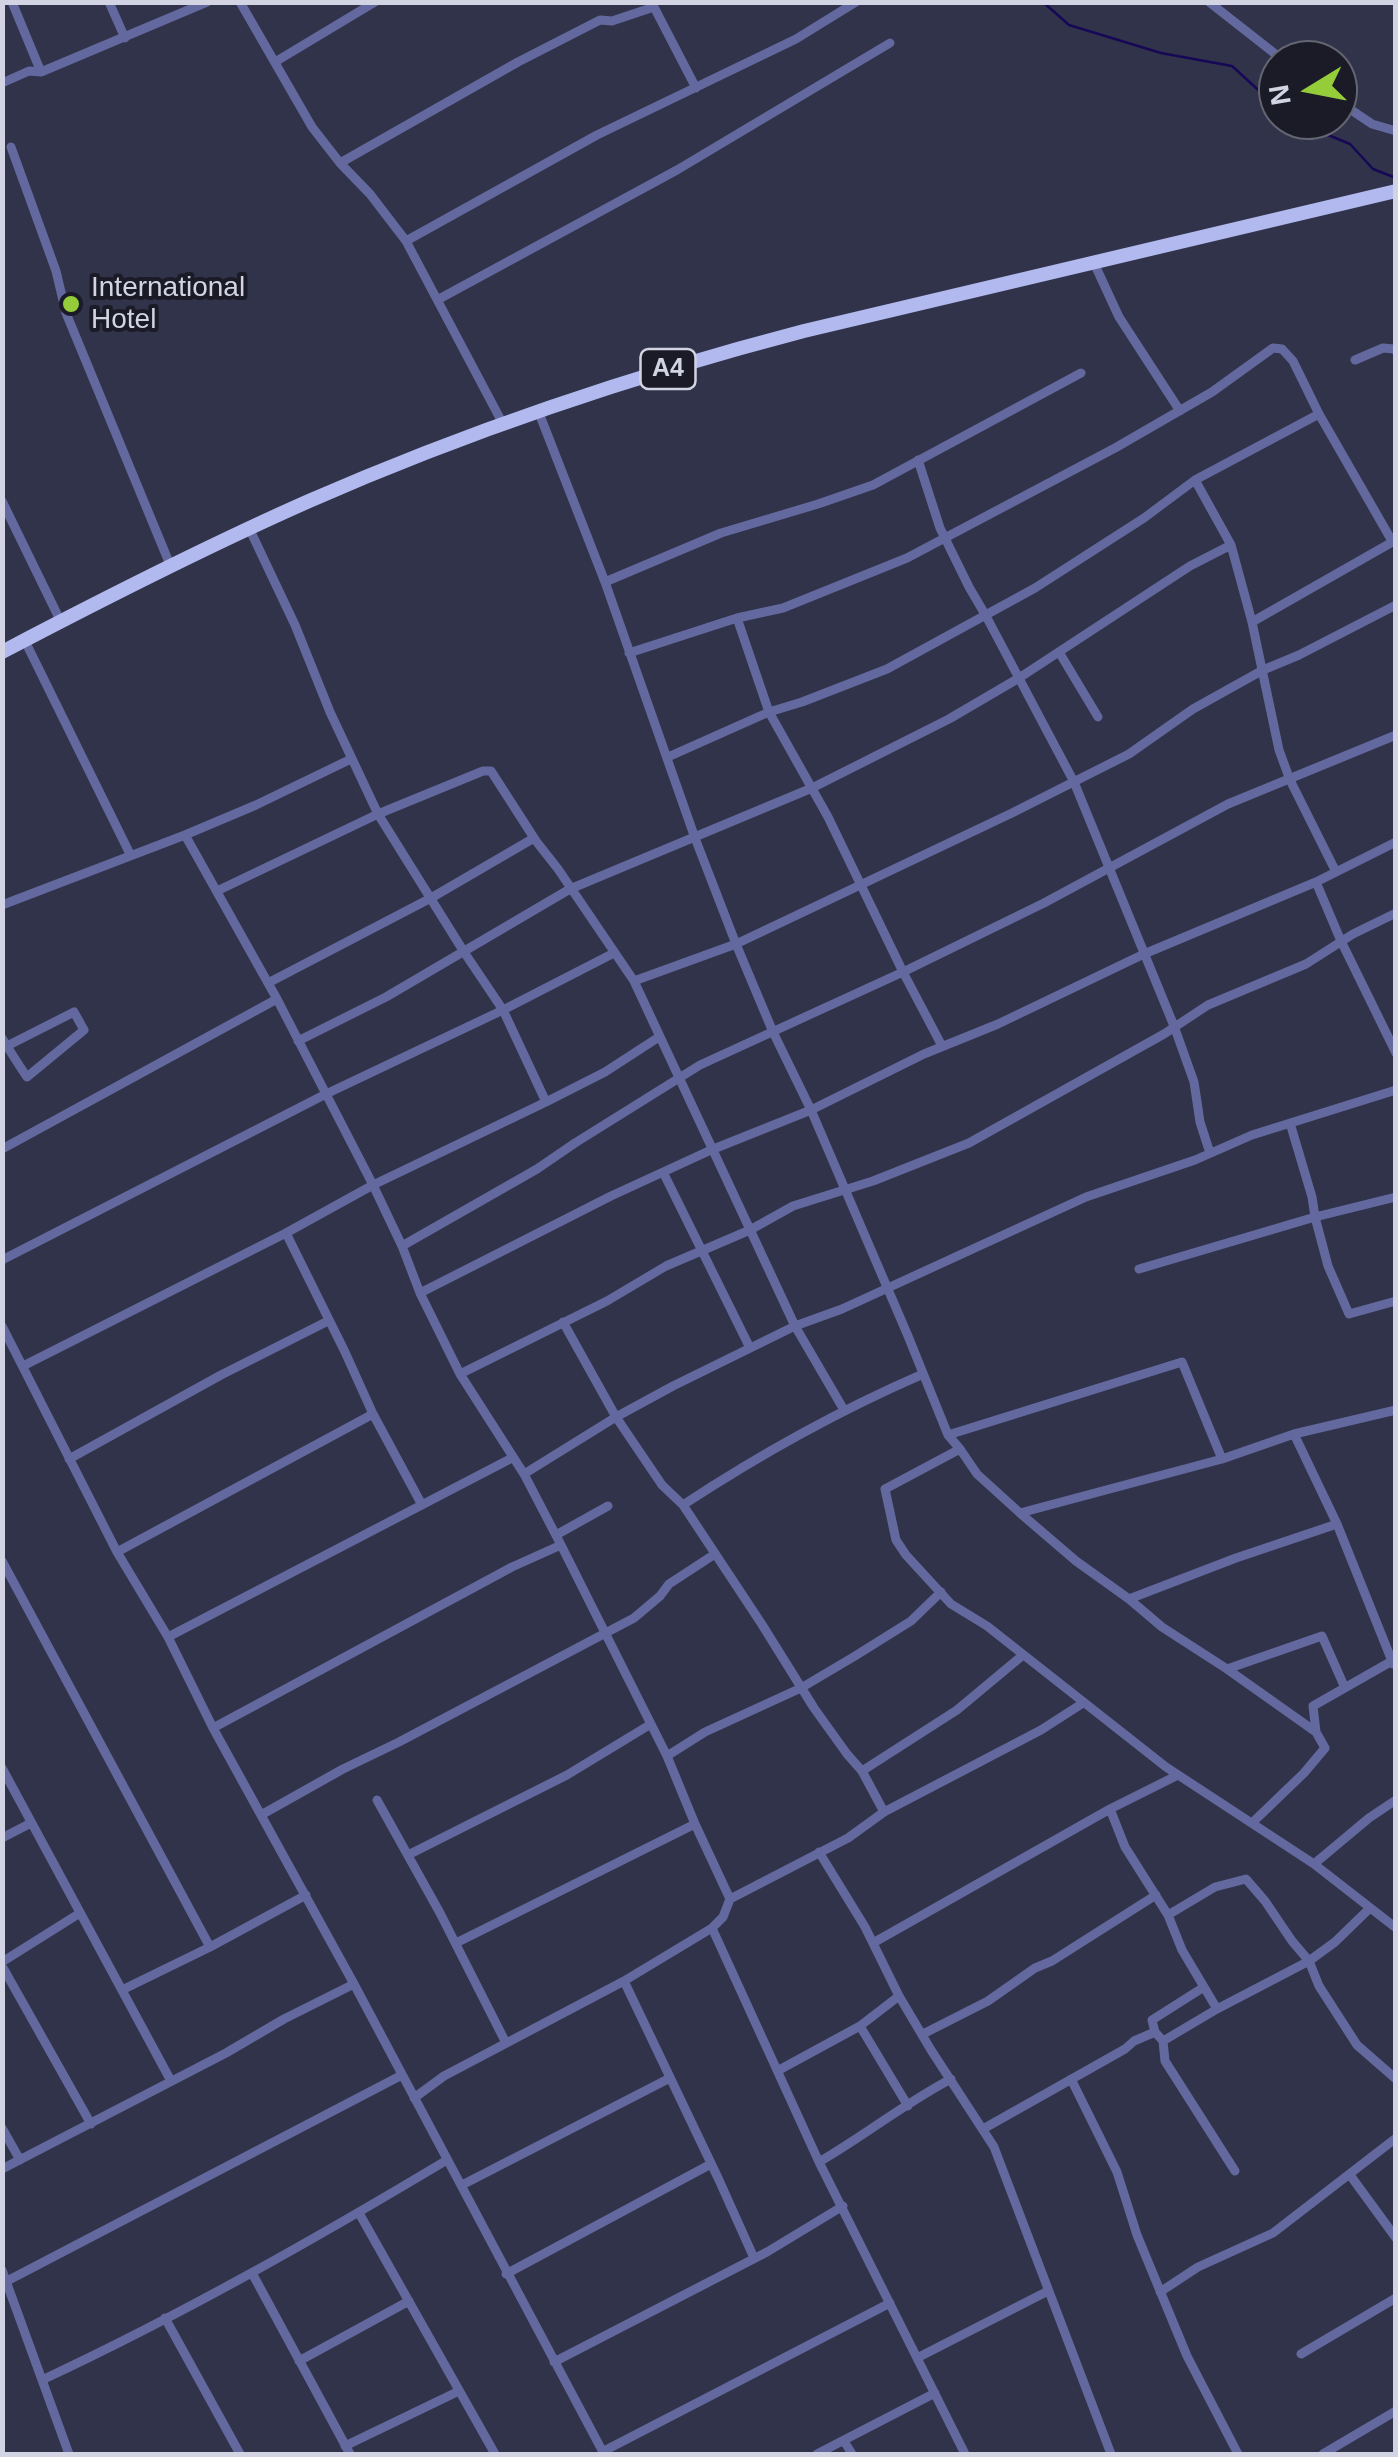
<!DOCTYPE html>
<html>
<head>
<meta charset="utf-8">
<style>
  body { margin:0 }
  #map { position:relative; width:1398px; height:2457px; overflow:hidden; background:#303349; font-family:Helvetica,sans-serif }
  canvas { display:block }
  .frame { position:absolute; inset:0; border:5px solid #d2d4e3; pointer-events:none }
  .north { position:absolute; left:1258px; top:40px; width:100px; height:100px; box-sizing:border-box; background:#1a1b26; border:2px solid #646572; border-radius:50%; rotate:260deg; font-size:28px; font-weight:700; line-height:40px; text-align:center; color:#d2d4e3 }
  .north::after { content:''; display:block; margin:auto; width:35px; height:45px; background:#95cc3a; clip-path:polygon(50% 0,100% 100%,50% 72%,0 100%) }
</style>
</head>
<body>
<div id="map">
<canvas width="1398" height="2457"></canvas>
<div class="frame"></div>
<div class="north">N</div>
</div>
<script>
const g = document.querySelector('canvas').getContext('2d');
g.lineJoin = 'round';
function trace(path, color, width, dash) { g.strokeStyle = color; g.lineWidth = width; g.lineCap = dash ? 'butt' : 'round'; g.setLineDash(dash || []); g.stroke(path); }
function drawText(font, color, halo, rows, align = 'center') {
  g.font = font + ' Helvetica,sans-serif'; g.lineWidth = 8; g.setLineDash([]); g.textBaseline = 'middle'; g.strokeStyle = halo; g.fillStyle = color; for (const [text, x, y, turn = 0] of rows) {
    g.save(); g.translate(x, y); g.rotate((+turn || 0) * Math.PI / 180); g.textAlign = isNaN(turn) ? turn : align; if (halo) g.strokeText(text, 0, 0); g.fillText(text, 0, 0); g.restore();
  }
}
const stream = new Path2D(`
  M1043,2L1069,25L1161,53L1232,66L1278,108
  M1292,120L1350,144L1373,169L1396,178`);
const minor = new Path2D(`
  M12,2L41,72
  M109,2L125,38
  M240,2L312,127L340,163L370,194L406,241L503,424
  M1209,2L1283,60
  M275,62L375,2
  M2,83L29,71L41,72L207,2
  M1338,101L1372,124L1396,131
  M11,147L56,271L66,313L171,567
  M340,163L518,62L600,20L612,21L654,7L696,88
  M406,241L597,135L796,39L856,2
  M1094,263L1119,317L1180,411
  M439,299L677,170L890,43
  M1355,360L1383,348L1394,349L1396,351
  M539,413L605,582L695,838L736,944L773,1032L811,1110L908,1336L948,1435L960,1449L885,1489L896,1540L906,1555L951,1604L987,1626L1166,1767L1314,1864L1396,1928
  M918,460L940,528L969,587L986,616L1074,782L1174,1026L1194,1082L1200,1122L1210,1153
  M1195,480L1231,545L1252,622L1279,750L1290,780L1336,872
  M2,501L61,622
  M249,528L295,625L330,712L378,814L464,952L503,1010L546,1102
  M605,582L721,533L818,504L873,485L1081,373
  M737,618L769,712L828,817L903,972L942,1046
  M1252,622L1396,540
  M25,641L130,854
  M1059,652L1098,717
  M629,653L737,618L783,608L907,558L1115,448L1212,392L1273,348L1282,349L1293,361L1319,414L1392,541
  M668,757L769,712L802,702L887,669L1035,588L1144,518L1195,480L1319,414
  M185,835L277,999L373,1185L402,1246L420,1293L460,1374L524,1474L561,1545L667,1756L695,1824L730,1899
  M1316,882L1341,941L1396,1053
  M217,891L378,814L483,771H491L536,841L558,869L634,981L795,1326L844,1410
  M2,905L185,835L256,805L351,759
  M634,981L736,944L1012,813L1129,754L1193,709L1263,670L1299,655L1396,605
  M268,983L431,898L534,838
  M2,1038C10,1051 18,1064 27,1077L84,1030L74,1012L7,1046
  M298,1041L386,997L570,889L812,788L949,719L1019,678L1190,566L1231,545
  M1290,1123L1312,1197L1315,1217L1328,1266L1349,1314L1396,1301
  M2,1149L277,999
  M664,1174L750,1348
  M286,1233L345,1352L373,1414L422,1505
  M402,1246L537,1169L575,1143L700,1065L903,972L1044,903L1228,804L1396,735
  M2,1260L326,1094L503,1010L614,953
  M1139,1269L1315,1217L1396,1197
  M420,1293L611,1196L711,1150L811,1110L924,1054L998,1024L1144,954L1316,882L1396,842
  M563,1322L616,1417L662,1485L683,1505L761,1623L814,1708L847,1754L862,1771L884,1812
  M2,1326L117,1552L168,1637L213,1728L354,1984L604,2454
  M23,1366L286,1233L373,1185L546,1102L605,1072L659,1037
  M460,1374L607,1301L666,1266L750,1230L793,1206L873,1181L969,1143L1164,1034L1208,1005L1306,964L1353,934L1396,913
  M1294,1434L1337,1524L1392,1661
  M948,1435L1182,1362L1222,1459
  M960,1449L977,1474L1020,1513L1222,1459L1294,1434L1396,1410
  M69,1459L221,1375L328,1321
  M524,1474L616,1417L673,1386L795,1326L842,1309L1086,1197L1195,1160L1252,1135L1396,1090
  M683,1505C759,1455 840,1410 923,1374
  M1020,1513L1076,1561L1129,1599L1162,1627L1227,1669L1316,1732
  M556,1535L608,1506
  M117,1552L373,1414
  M2,1561L210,1947
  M1129,1599L1236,1558L1337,1524
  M168,1637L512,1458
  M1227,1669L1322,1636L1345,1688
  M213,1728L512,1567L561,1545
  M667,1756L705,1732L801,1688L855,1656L911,1621L941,1592
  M2,1768L171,2081
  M862,1771L957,1710L1023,1655
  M377,1800L440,1913L506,2043
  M1110,1809L1125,1847L1168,1915L1182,1950L1204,1987
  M261,1815L343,1769L399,1742L634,1618L660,1596L669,1584L715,1554
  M1252,1823L1304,1773L1325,1748L1316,1732L1313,1706L1392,1661L1393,1664
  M2,1838L31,1823
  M819,1852L865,1927L899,1996L931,2050L994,2147L1111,2454
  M408,1855L567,1775L651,1724
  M1314,1864L1369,1818L1396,1800
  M1168,1915L1215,1887L1246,1879L1265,1901L1292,1941L1309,1961L1319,1986L1357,2045L1396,2079
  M712,1928L819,2162L965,2454
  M456,1943L695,1824
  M873,1943L1110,1809L1178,1775
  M2,1962L80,1913
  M2,1966L91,2124
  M624,1981L719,2180L754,2258
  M122,1990L210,1947L306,1895
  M860,2026L899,1996
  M1155,2032L1152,2020L1204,1987L1217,2009
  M923,2034L988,2001L1035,1968L1052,1961L1156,1895
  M1163,2041L1165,2061L1235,2171
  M779,2070L860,2026L908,2106
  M1071,2079L1117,2172L1137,2235L1187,2356L1238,2454
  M414,2098L444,2076L624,1981L712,1928L723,1917L730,1899L848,1838L884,1812L1041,1730L1083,1703
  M2,2128L20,2160
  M983,2129L1125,2049L1134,2041L1155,2032L1163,2041L1217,2009L1309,1961L1335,1942L1370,1908
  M819,2162C864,2136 905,2103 951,2079
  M2,2169L226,2053L284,2019L354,1984
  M1350,2175L1396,2238
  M462,2185L670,2078
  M359,2213L495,2454
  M2,2270L69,2454
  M252,2273L350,2454
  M506,2274L711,2164
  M7,2281L402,2075
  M1160,2292L1198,2267L1273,2233L1396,2138
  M165,2318L240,2454
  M1301,2354L1396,2298
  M917,2358L1048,2291
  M299,2361L409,2301
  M554,2362L767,2252L843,2206
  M42,2380C181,2315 315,2239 447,2160
  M844,2441L852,2454
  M345,2446L459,2391
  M602,2452L890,2303
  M817,2454L935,2393
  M1323,2454L1396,2411`);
const highway = new Path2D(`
  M2,652C103,599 205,547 309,501C469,431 635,375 804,331L1396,191`);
const markers = [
  [71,304,10,"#95cc3a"]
];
const shields = [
  [668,369,55]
];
const shieldNames = [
  ["A4",668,369]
];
const poiNames = [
  ["International",91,288],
  ["Hotel",91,320]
];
trace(stream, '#160857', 2.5);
trace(minor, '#63699f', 9);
trace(highway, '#b2b9ee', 14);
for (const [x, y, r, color] of markers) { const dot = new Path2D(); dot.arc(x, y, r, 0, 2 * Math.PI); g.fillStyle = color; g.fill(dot); trace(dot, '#1a1b26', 4); }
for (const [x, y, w] of shields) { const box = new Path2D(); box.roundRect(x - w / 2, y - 20, w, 40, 8); g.fillStyle = '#1a1b26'; g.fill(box); trace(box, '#d2d4e3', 2.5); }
drawText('bold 25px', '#d2d4e3', null, shieldNames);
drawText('28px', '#d2d4e3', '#1a1b26', poiNames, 'left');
</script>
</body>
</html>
